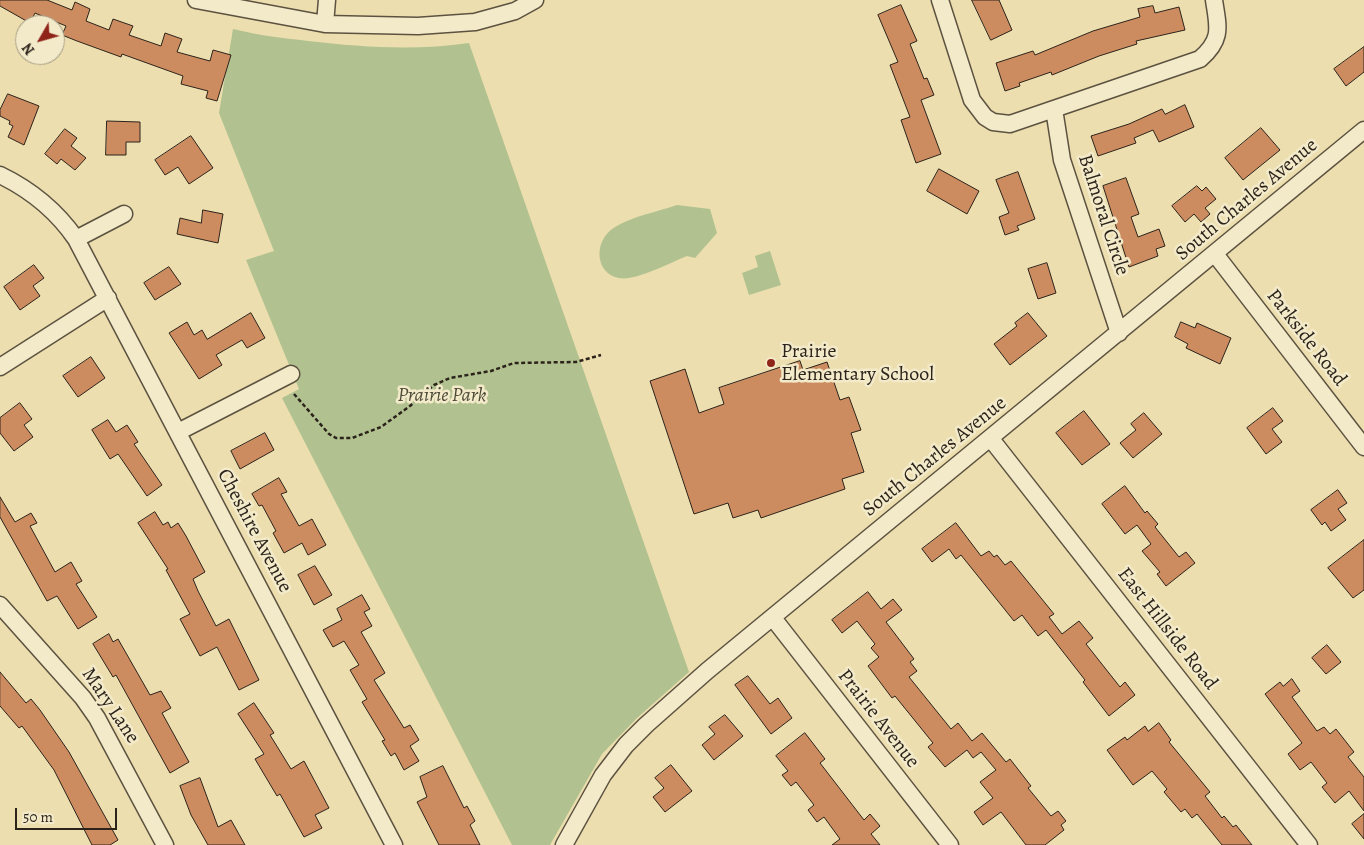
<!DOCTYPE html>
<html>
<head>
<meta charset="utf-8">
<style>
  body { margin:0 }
  #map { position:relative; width:1364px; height:845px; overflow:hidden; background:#ecdeae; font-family:Alegreya,serif }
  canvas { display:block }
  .north { position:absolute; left:15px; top:15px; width:50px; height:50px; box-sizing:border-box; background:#f3eaca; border:1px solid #a39a84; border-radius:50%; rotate:232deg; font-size:14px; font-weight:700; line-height:20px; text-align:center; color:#2c231b }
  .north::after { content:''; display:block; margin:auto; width:18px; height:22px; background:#8f2418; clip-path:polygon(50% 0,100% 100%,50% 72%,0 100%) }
  .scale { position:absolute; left:15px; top:808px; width:102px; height:22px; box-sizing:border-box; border:2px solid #2c231b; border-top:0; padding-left:6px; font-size:15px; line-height:18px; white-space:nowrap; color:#2c231b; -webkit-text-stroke:4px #f3eaca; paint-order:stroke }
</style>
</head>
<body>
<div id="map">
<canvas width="1364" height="845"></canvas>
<div class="north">N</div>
<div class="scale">50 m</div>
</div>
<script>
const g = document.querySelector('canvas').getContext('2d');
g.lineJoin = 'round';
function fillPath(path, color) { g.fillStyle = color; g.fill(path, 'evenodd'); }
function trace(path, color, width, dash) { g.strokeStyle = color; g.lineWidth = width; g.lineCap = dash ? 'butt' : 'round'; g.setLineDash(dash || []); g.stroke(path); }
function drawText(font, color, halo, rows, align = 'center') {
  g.font = font + ' Alegreya,serif'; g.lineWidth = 5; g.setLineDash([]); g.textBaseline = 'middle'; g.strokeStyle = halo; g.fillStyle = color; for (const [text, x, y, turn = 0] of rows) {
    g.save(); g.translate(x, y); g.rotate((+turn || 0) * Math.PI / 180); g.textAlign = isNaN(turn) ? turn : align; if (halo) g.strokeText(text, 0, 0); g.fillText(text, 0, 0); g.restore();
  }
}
const green = new Path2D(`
  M233,29C257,35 282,38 308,41C361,47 415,51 469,43L689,672L637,718L602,754L550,845H512L282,398L299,389L246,260L274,251L219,113Z
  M677,205L710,209L717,233L695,258L687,256C670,263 647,275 629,278C597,283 589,243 615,227C633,216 657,212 677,205Z
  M770,251L781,285L749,295L742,273L758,267L755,256Z`);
const building = new Path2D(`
  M0,0H47L72,10L75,2L90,9L86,21L109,30L113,19L133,26L129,35L161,46L165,33L182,39L177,52L210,61L213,50L231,55L217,101L206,98L208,91L181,84L183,76L122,54L121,57L77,41L62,35L66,26L35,13L30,23L0,6Z
  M972,0H999L1012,30L991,40Z
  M901,5L917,41L910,44L924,79L927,78L934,95L921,100L941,154L916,163L901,120L910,117L890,65L898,62L878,15Z
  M1153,6L1155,13L1179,7L1185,30L1136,41L1137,44L1099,56L1052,75L1051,72L1019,83L1020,86L1005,91L996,63L1033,51L1035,55L1093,31L1140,17L1138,9Z
  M1364,47V72L1346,86L1334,69Z
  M8,94L39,106L24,145L8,137L13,126L9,124L10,121L0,116V110Z
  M1185,105L1194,127L1159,142L1153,130L1134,138L1136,143L1098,156L1091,136L1129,124L1162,109L1165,114Z
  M107,121L140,122V142H126V155H106Z
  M1261,128L1280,150L1243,180L1225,158Z
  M65,129L77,138L71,146L86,158L75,170L61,159L57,164L45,154Z
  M191,136L213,168L189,184L178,167L165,175L155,160Z
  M939,169L979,191L967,214L927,191Z
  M1018,172L1035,219L1017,226L1019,230L1005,235L999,217L1009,213L996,180Z
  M1126,178L1139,214L1131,217L1138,237L1159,229L1165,246L1156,249L1158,256L1129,267L1103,186Z
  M1197,186L1202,191L1206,187L1216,199L1205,208L1210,214L1201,222L1194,214L1185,222L1172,206Z
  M203,210L223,214L218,243L177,234L180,218L201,223Z
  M1047,263L1056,293L1038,299L1028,269Z
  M34,265L44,278L33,286L40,296L20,310L4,287Z
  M169,267L181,284L155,300L144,283Z
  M251,313L265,338L247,348L242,340L216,355L222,365L199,379L169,333L187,322L194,335L202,330L207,339Z
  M1028,313L1047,336L1010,365L994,344L1017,326L1015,323Z
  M1181,322L1195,328L1197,323L1231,338L1220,364L1186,348L1188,344L1175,337Z
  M91,357L105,378L78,397L63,376Z
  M800,361L803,370L827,362L840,400L849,397L861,430L851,433L864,472L842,479L845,489L761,518L758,510L733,518L728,503L694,514L650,381L685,369L699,413L724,404L719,388Z
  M20,403L32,419L24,425L33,437L14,451L0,433V418Z
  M1273,408L1283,421L1272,429L1282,442L1266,454L1247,428Z
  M1084,411L1110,444L1082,465L1056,433Z
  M1144,413L1162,434L1133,458L1120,443L1136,430L1131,424Z
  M108,420L116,432L127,425L138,442L134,444L162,485L147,496L118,454L110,459L92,430Z
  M265,433L274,450L240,469L231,451Z
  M279,478L287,492L281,494L299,526L312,519L326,545L308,555L302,543L284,553L273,533L276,531L262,505L259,506L252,494Z
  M1125,486L1145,513L1147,511L1158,524L1155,527L1179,557L1186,552L1195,563L1166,586L1157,574L1160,572L1142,551L1151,544L1137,525L1125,534L1102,504Z
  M1338,490L1347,503L1338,509L1346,520L1331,531L1325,522L1322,525L1311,510Z
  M0,497L15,522L31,513L37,523L30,526L55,572L71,562L82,581L76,584L97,617L78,629L57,596L47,601L0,517Z
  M155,512L163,525L168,522L171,528L178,523L186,536L205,572L193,579L198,591L216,626L229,619L259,680L239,690L217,647L200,656L180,619L190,614L166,570L168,569L138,523Z
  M956,523L981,556L989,551L994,557L997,555L1005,565L1011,561L1054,614L1049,617L1062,634L1079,621L1093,638L1086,644L1120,687L1125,682L1135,695L1109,716L1083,682L1085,680L1046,630L1038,636L1022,615L1014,621L961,555L956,559L949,549L932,562L922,549Z
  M1364,540V590L1353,598L1328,568Z
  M315,566L332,595L314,605L298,575Z
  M868,592L881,609L893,599L902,610L886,622L914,659L910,662L917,671L909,677L951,729L958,723L972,741L982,733L1006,762L1010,759L1031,786L1028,788L1051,816L1058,811L1066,821L1061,825L1064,830L1045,845H1026L1001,812L983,825L974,812L993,798L980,782L996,770L981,752L973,758L967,750L945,767L928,747L933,743L895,696L892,698L868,666L879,657L871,648L875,644L857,621L842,633L832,620Z
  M362,595L370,609L364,612L372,626L361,632L385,673L374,680L404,728L410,725L419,740L410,746L419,761L404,770L395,753L391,756L382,741L385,740L362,702L367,699L350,670L359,665L344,641L333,647L323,630L342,620L337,609Z
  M109,634L113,642L118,639L150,695L161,691L171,708L162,713L189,762L170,773L116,675L113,677L93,644Z
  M1327,645L1341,662L1326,674L1312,658Z
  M0,672L26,703L31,699L40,710L69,752L118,840L110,845H92L54,770L22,726L19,728L0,706Z
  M748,676L770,704L778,698L792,718L771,734L735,685Z
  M1292,679L1300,691L1292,697L1317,731L1324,727L1330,734L1336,729L1354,752L1348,757L1364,777V811L1349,791L1335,803L1322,787L1327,783L1311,762L1300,770L1288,754L1302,743L1265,694L1280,682L1283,686Z
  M254,703L274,733L270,735L291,769L304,761L329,808L315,815L322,828L304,837L280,794L277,796L255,759L264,754L238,714Z
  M725,715L743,736L714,760L702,745L715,734L709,727Z
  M1159,723L1171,740L1169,742L1210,792L1205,796L1222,818L1224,816L1233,827L1236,825L1252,845H1222L1197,814L1192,818L1185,809L1181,812L1164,792L1167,789L1152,771L1133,785L1107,750L1125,737L1127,740L1145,726L1148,731Z
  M805,733L825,759L820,763L864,820L870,814L880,826L871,834L880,845H832L840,839L824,817L817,822L808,810L814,805L796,782L791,786L782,775L788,771L776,756Z
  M671,765L692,791L665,812L653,797L664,788L655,778Z
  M443,766L464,808L467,806L475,821L470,825L480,845H439L417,802L427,797L420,777Z
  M200,778L218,827L231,820L245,845H208L191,815L180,786Z
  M1364,814V839L1352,824Z`);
const path = new Path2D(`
  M294,394L329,434L336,438H352L381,427L410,406L434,385L450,378L491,371L514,363L576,362L601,355`);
const street = new Path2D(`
  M196,0L325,24L418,26L475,22L515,11L535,0
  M940,0L972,100L985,117L993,122L1010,124L1200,59C1223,39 1218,27 1214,0
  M325,24L327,0
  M1054,109L1062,160L1119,333
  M0,175C31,190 56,210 76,239L394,845
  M76,239L124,214
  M1215,254L1364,447
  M0,367L108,298
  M178,432L291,374
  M991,439L1309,845
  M0,605L83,698L97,718L165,845
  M773,618L950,845
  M564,845L603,775L626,745L646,725L707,671L1364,130`);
const markers = [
  [771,363,5,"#8f2418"]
];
const streetNames = [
  ["South Charles Avenue",1247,200,-40],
  ["Balmoral Circle",1103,215,72],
  ["Parkside Road",1306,338,52],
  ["South Charles Avenue",935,457,-39],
  ["Cheshire Avenue",254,531,62],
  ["East Hillside Road",1167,629,52],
  ["Mary Lane",110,706,56],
  ["Prairie Avenue",878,719,52]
];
const poiNames = [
  ["Prairie",781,352],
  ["Elementary School",781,375]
];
const parkNames = [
  ["Prairie Park",442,396]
];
fillPath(green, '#b1c290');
fillPath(building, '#cc8c60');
trace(building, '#2c231b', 1);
trace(street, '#5c5240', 19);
trace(path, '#2c231b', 2.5, [4, 2.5]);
trace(street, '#f3eaca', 16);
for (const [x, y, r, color] of markers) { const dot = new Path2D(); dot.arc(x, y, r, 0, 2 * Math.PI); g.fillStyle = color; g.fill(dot); trace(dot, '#f3eaca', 2); }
drawText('20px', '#2c231b', '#f3eaca', streetNames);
drawText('20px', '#2c231b', '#f3eaca', poiNames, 'left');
drawText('italic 20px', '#4d4b38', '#f3eaca', parkNames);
</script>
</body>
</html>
